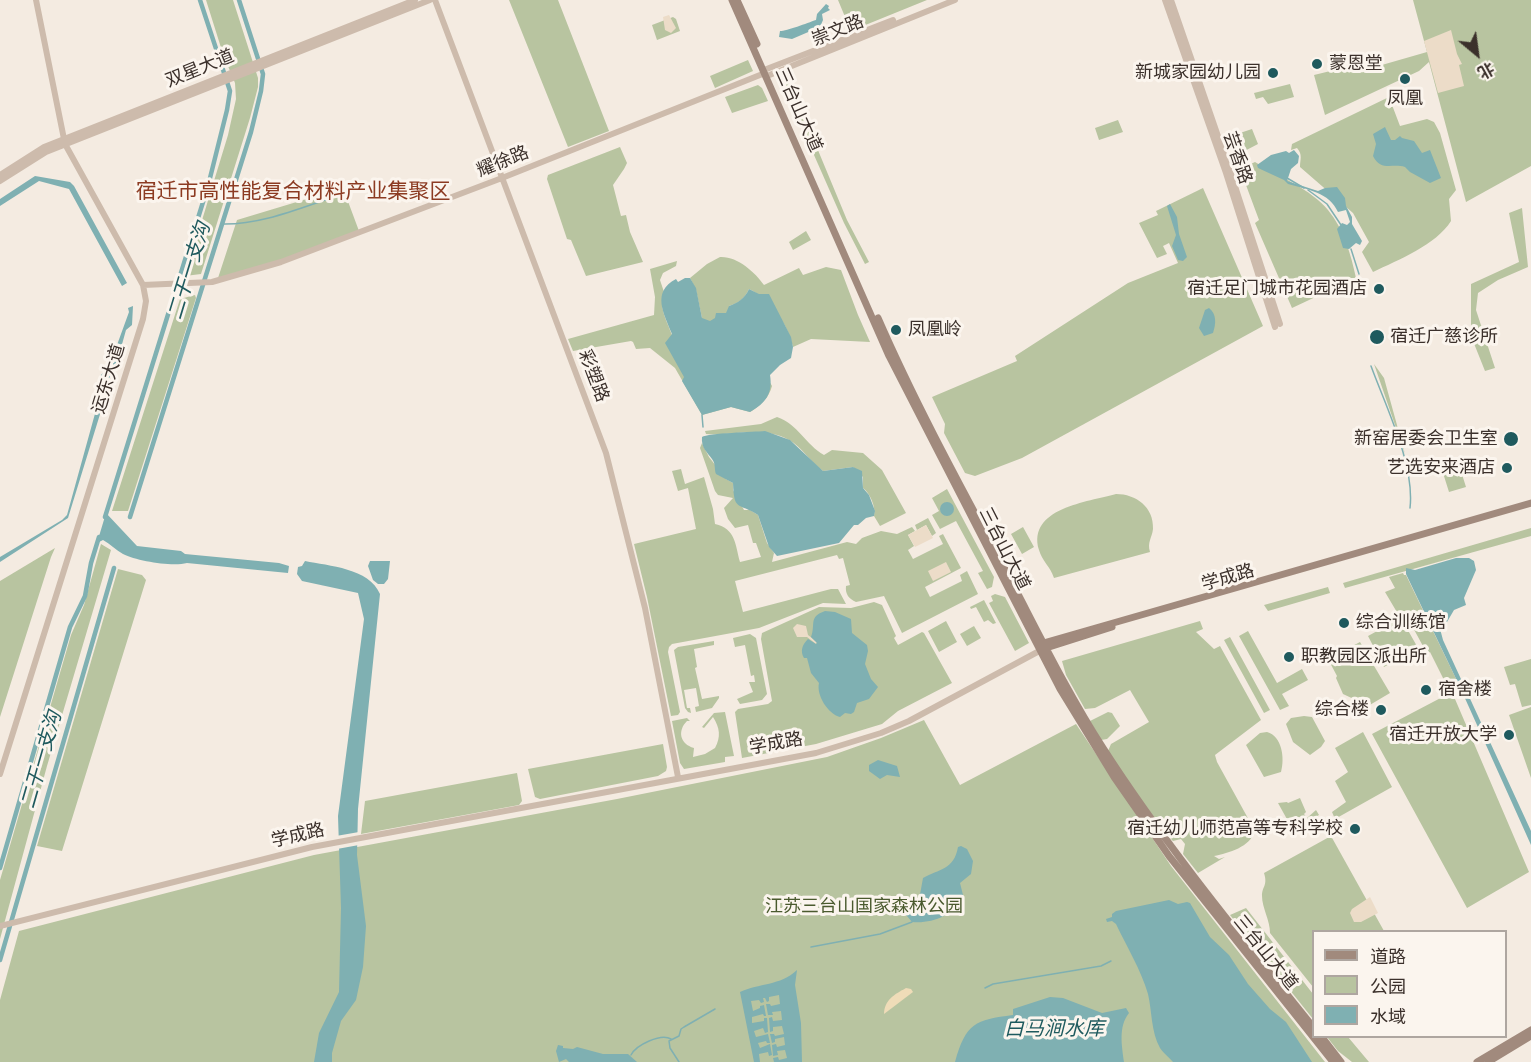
<!DOCTYPE html>
<html>
<head>
<meta charset="utf-8">
<style>
  body { margin:0 }
  #map { position:relative; width:1531px; height:1062px; overflow:hidden; background:#f4ebe1; font-family:"Space Grotesk","Noto Sans SC",sans-serif }
  canvas { display:block }
  .legend { position:absolute; left:1312px; top:930px; width:195px; height:108px; box-sizing:border-box; background:#fbf5ee; border:2px solid #aea6a0; margin:0; padding:8px 10px; list-style:none; font-size:18px; color:#3b302b }
  .legend li { display:flex; align-items:center; gap:12px; height:30px }
  .legend b { width:30px; border:2px solid #aea6a0 }
  .north { position:absolute; left:1447px; top:24px; width:60px; height:60px; -webkit-text-stroke:4px #fbf5ee; paint-order:stroke; rotate:151deg; font-size:16px; font-weight:700; line-height:24px; text-align:center; color:#3b302b }
  .north::after { content:''; display:block; margin:auto; width:21px; height:27px; background:#3b302b; clip-path:polygon(50% 0,100% 100%,50% 72%,0 100%) }
</style>
</head>
<body>
<div id="map">
<canvas width="1531" height="1062"></canvas>
<ul class="legend">
<li><b style="height:8px;background:#a18a7d"></b>道路</li>
<li><b style="height:16px;background:#b8c4a0"></b>公园</li>
<li><b style="height:16px;background:#7fb0b2"></b>水域</li>
</ul>
<div class="north">北</div>
</div>
<script>
const g = document.querySelector('canvas').getContext('2d');
g.lineJoin = 'round';
function fillPath(path, color) { g.fillStyle = color; g.fill(path, 'evenodd'); }
function trace(path, color, width, dash) { g.strokeStyle = color; g.lineWidth = width; g.lineCap = dash ? 'butt' : 'round'; g.setLineDash(dash || []); g.stroke(path); }
function drawText(font, color, halo, rows, align = 'center') {
  g.font = font + ' "Space Grotesk","Noto Sans SC",sans-serif'; g.lineWidth = 6; g.setLineDash([]); g.textBaseline = 'middle'; g.strokeStyle = halo; g.fillStyle = color; for (const [text, x, y, turn = 0] of rows) {
    g.save(); g.translate(x, y); g.rotate((+turn || 0) * Math.PI / 180); g.textAlign = isNaN(turn) ? turn : align; if (halo) g.strokeText(text, 0, 0); g.fillText(text, 0, 0); g.restore();
  }
}
const green = new Path2D(`
  M206,0H233L258,78V87L250,118L201,274L185,276L228,135L236,99L235,83L223,54Z
  M509,0H558L609,131L568,147Z
  M838,0H927L858,28L852,22L848,24Z
  M1413,0H1531V166L1466,202L1429,62L1419,71L1325,115L1314,75L1351,66L1354,73L1427,52Z
  M673,17L676,19L680,31L657,40L652,25Z
  M748,60L753,71L715,88L710,76Z
  M785,78H788L847,220L869,262L865,264L844,223L784,87Z
  M1290,84L1294,97L1268,104L1263,97L1256,99L1254,93Z
  M758,85L762,88L768,101L732,113L725,97Z
  M1389,97L1400,126L1427,119L1434,122L1440,133L1456,190L1449,199L1451,221C1436,245 1398,260 1373,272L1362,252L1369,242L1353,213L1300,167C1300,159 1303,155 1297,148L1291,150L1292,144Z
  M1118,120L1123,132L1099,140L1095,128Z
  M1252,129L1258,144L1235,156L1228,137Z
  M620,147L627,163L624,169L613,185L621,216L626,215L630,232L643,262L586,276L571,240L567,239L547,179L548,175Z
  M1255,162C1277,175 1312,190 1328,210C1344,229 1351,255 1356,278L1292,308L1255,223L1259,220L1240,169Z
  M343,188L359,231L276,262L218,278L237,220Z
  M1203,188L1263,326L1022,458L975,476L965,473L944,433L945,424L932,397L1017,361L1015,356L1128,283L1178,263L1169,243L1163,246L1167,254L1157,258L1139,223L1158,215L1156,211Z
  M1522,208L1528,267L1498,280L1478,293L1476,310L1495,368L1485,371L1471,336V284L1519,262L1509,213Z
  M806,231L811,240L793,250L789,242Z
  M720,257C737,256 755,272 764,285L799,268L803,275L826,267L841,270L858,315L870,342L811,339L793,347C788,324 770,299 749,289C745,298 739,303 729,306L772,386C769,398 760,406 750,412L731,407L702,415L675,368L650,348L636,349L633,342L631,341L573,351L568,339L654,315L655,297L650,269L677,261L676,266L663,273L660,280L664,292C658,306 667,321 672,335L702,318L696,290L690,278L707,264Z
  M195,295L196,298L128,511H112L180,299Z
  M1374,364L1384,378L1405,454Z
  M777,417C798,424 806,445 824,455L832,450L863,453L882,470L906,513L880,526L874,516C876,507 870,493 863,488V477L853,467L823,471C811,463 801,446 789,440C762,425 734,436 706,434L705,431L761,424Z
  M702,443L709,457L726,479L733,483V490L744,510H750L758,515L767,543L774,553L772,562L847,542L856,544L862,538L881,531L897,534L912,527L915,531L908,535L914,546L908,550L913,559L943,544L939,536L943,534L961,568L925,587L930,597L962,581L960,575L967,571L978,594L902,633L884,596L856,602C849,599 845,594 846,586L850,585L843,558L839,559L837,555L735,581L743,612L831,589H838L846,604L823,603L759,628L672,644L669,647L668,652L680,712L678,715L671,716L647,597L634,544L696,529L688,488L678,491L672,471L681,469L685,484L704,477L713,509L715,524C736,529 735,544 740,562L761,557L756,543H753L748,525L735,528L728,519L724,508L733,498L718,495L715,491L700,448Z
  M1460,468L1466,487L1449,492L1443,473Z
  M947,489L994,577L992,587L987,589L978,573L983,571L956,521L940,529L932,515L939,511L932,498Z
  M1116,494C1136,494 1154,507 1153,529C1152,538 1147,542 1150,552L1054,578C1050,566 1042,561 1039,550C1027,508 1088,502 1116,494Z
  M928,518L936,533L932,536L926,525L917,530L915,525Z
  M1023,527L1034,547L1022,554L1011,534Z
  M1531,528V536L1345,588L1343,583Z
  M101,544L111,550L47,766L0,939V880L71,635L84,605Z
  M55,548L51,557L0,717V581Z
  M118,569L142,575L146,580L62,851L37,846Z
  M1403,573L1404,575H1406L1459,685L1449,690L1430,652L1428,653L1424,648L1404,611L1398,614L1385,592L1395,588L1389,577Z
  M1328,587L1330,593L1268,611L1264,605Z
  M995,594L1005,597L1029,643L1015,651L989,603L993,601L991,596Z
  M984,600L996,623L993,624L988,620L984,622L976,607L971,609L970,607Z
  M874,602L882,605L896,636L894,638L898,645L922,632L924,633L952,683L898,711L882,724L816,744L742,758L735,712L738,709L768,704L772,701L761,639L762,633L819,607L851,608Z
  M1401,618L1418,648L1384,667L1368,636Z
  M946,621L957,642L939,652L928,631Z
  M1200,621L1203,629L1196,632L1214,649L1220,646L1261,720L1215,755L1217,762L1255,831C1250,847 1229,853 1214,856L1219,859L1225,857L1198,873L1183,854L1185,844L1181,839L1173,841L1169,837L1143,804L1108,751L1111,744L1149,722L1130,690L1095,708L1085,709L1066,675L1062,661Z
  M974,626L981,638L967,646L960,634Z
  M1248,631L1277,683L1302,669L1308,680L1282,694L1289,706L1280,710L1239,636Z
  M750,634L756,638L767,694L762,700L740,704L737,699L753,692L749,682H755L754,675L751,676L745,645L735,647L733,638Z
  M1230,637L1270,710L1264,713L1224,640Z
  M714,641V645L694,649L697,667L695,668L702,699L719,696V698L712,708L696,712L695,707L699,706L696,688L684,690L687,708H690L691,713L688,712L685,708L674,650L678,647Z
  M1360,642L1390,693L1363,709L1358,701L1343,694L1336,678L1337,676L1328,659Z
  M1531,659V705L1522,707L1515,684L1510,685L1504,667Z
  M1452,692L1529,872L1467,908L1372,734Z
  M1531,707V778L1509,715Z
  M725,712L734,756L725,757V762L684,769L680,763L672,721L687,718L690,721H687C677,731 680,744 694,748L693,757L705,754L715,748C721,737 720,728 713,717L704,728L702,727L714,713Z
  M1108,712L1112,713L1120,726L1107,739L1101,740L1090,721Z
  M1304,716L1312,717L1325,741L1321,747L1310,755L1293,742L1286,724L1291,718Z
  M924,720L960,785L1076,724L1171,866L1325,1062H0V1000L19,931L314,855L617,799L827,757L881,738Z
  M1267,732C1282,736 1285,758 1281,772L1264,777L1246,745L1260,733Z
  M1363,732L1392,787L1335,819L1332,812L1346,802L1335,781L1348,772L1335,748Z
  M663,744L667,767L666,771L658,776L540,799L535,797L528,769Z
  M517,773L522,801L519,805L361,834L365,801Z
  M1300,798L1306,812L1304,814L1307,818L1316,810L1319,815L1293,830L1278,803L1287,802L1288,803Z
  M1331,836L1384,931L1314,932L1313,987L1270,933C1270,920 1262,908 1262,896C1262,886 1268,886 1264,873Z
  M1246,908L1313,994V1019L1230,915Z
  M1327,1037H1348L1369,1062H1352L1338,1051Z`);
const sand = new Path2D(`
  M906,988L911,989L913,992L884,1014C884,1000 895,994 906,988Z`);
const plaza = new Path2D(`
  M669,15L676,28L671,33L665,30L663,17Z
  M1451,30L1457,54L1462,64L1459,65L1464,86L1438,93L1424,41Z
  M926,525L933,538L915,547L908,535Z
  M946,562L951,572L933,581L928,571Z
  M797,624L806,626L808,635L817,642L816,644L807,637H797L793,628Z
  M1370,897L1378,913L1361,922H1354L1350,913L1352,909Z`);
const water = new Path2D(`
  M826,4L829,6L828,8L830,10L822,14L823,20L820,27L792,39L779,37L780,31C787,31 807,23 816,20L817,14Z
  M1385,127L1391,140H1395L1400,136L1402,138L1414,141L1422,153L1430,150L1441,178L1430,183L1410,172L1405,167C1392,163 1381,172 1373,156L1376,144L1373,134Z
  M1294,150L1299,156L1298,163L1291,169L1287,181L1318,191L1325,188L1337,187L1345,198L1346,206L1352,217V224L1362,241L1360,245L1356,243L1349,249L1343,248L1337,229L1342,223L1347,225L1350,222L1346,210L1338,212C1329,192 1308,190 1288,184L1284,180L1258,168L1257,165L1271,155L1286,151L1289,153Z
  M35,176L70,182L74,186L127,283L122,286L69,189L39,181L0,206V199Z
  M1170,204L1177,217L1179,234L1187,257L1183,261L1178,260L1172,246L1176,235L1167,206Z
  M685,278H690L696,288L702,318L710,321L715,318L716,313H726L729,306C738,303 745,298 749,289L759,294H769L791,337L793,347L791,358L780,365L770,375C773,393 766,403 750,412L731,407L702,415L682,381L684,377L665,343L672,334C664,314 651,292 676,279L678,282Z
  M133,306L132,325L126,330L114,373L107,380L101,411L68,518L0,562V557L62,520L67,515L96,410L94,395L101,375L109,367L129,312L128,308Z
  M1209,308C1217,314 1216,324 1213,333L1204,336L1199,328L1205,310Z
  M765,431L790,440L823,471L853,467L862,471L863,488L869,495L875,511L874,516L866,518L858,525H854L839,543L777,556L769,547L758,515C738,502 734,512 733,483L716,474C714,469 716,464 712,459C707,452 701,448 702,437C708,433 754,432 765,431Z
  M940 509a7 7 0 1 1 14 0a7 7 0 1 1-14 0Z
  M106,513L137,546L181,551L185,554L279,563L289,566L288,573L187,563C172,567 137,561 123,554C116,550 110,544 103,540L97,543Z
  M1456,558H1469L1474,561L1476,570L1464,598L1466,605L1454,610L1447,622L1439,625L1443,640L1531,831V845L1459,685L1406,574V568L1415,570Z
  M305,561C329,566 369,568 380,594L358,809L357,855L366,926L363,967L356,1000L341,1021L332,1053V1062H314L319,1033L339,992L341,908L338,816L364,619L358,593L302,581L297,574L298,567L302,566Z
  M370,561H390L388,579L384,584H378L373,580L368,566Z
  M825,611L835,612L851,619L852,633L867,645L868,651L865,664L871,679L878,687L869,699L857,703L854,712L851,714L845,713L840,717C828,714 816,695 819,683L811,673L807,658H804C800,651 802,645 808,639L816,644L817,643L811,637C816,624 808,617 825,611Z
  M878,760L897,766L900,777L887,775L880,779L869,771V765Z
  M961,846L967,849L973,861L971,874L960,883L964,899C953,915 932,924 912,922L902,910L907,908L909,902L913,899L919,900L923,878C939,869 954,870 958,847Z
  M1169,900L1178,904L1187,902L1190,903L1210,937L1229,955L1248,984L1270,1009L1286,1022L1312,1062H1173C1169,1057 1163,1053 1160,1048C1151,1032 1152,1011 1148,994C1141,970 1127,947 1116,924L1112,921L1107,922L1106,919L1112,917V914L1116,911Z
  M797,970L795,985L801,1023L802,1062H774L773,1058L778,1057L779,1060L787,1058L785,1050L777,1051L778,1055L773,1056L772,1045L776,1044L777,1047L785,1045L784,1037L775,1039V1042L772,1043L770,1034H774L775,1036L784,1034L782,1026L773,1027V1031L770,1032L769,1018L772,1017L773,1021L782,1020L781,1011L772,1012L773,1015H768L766,1004H770L771,1006L780,1004L779,995L769,997V1001L767,1002L765,998H763L764,1002L761,1003L759,1000L751,1001L753,1011L760,1008V1006L764,1005L766,1016H764L763,1014L752,1017V1023L764,1021V1018H767L768,1032L765,1033L763,1028L754,1031L756,1037L768,1034L770,1043H767L766,1041L758,1043L760,1048L770,1044L772,1055L769,1056L768,1052L759,1054L760,1062H754L740,992C759,983 780,986 797,970Z
  M1050,997L1063,998L1102,1013L1126,1008L1129,1013C1118,1027 1122,1046 1124,1062H955C966,1023 975,1020 1013,1015V1009Z
  M558,1045L563,1046V1048L573,1049L577,1047L603,1054H628L637,1062H569L566,1059L559,1062L556,1051Z`);
const pier = new Path2D(`
  M359,832V845L337,849L336,836Z`);
const stream = new Path2D(`
  M1287,178L1304,188
  M1308,190L1327,204L1341,225
  M222,224C262,225 302,207 340,195
  M1351,249L1359,274
  M1371,366C1386,407 1415,465 1410,508
  M702,415L703,427
  M811,947L880,934L912,922
  M985,988L993,984L1101,966L1111,961
  M631,1055C636,1045 661,1033 671,1039
  M679,1062L670,1048L669,1041L679,1036L681,1029L684,1027L715,1009`);
const canal = new Path2D(`
  M105,517L208,186L227,110L230,91L200,0
  M130,517L251,132L261,91L263,74L239,0
  M0,868L70,627L85,596L91,563L99,537
  M0,960L114,568`);
const tertiary = new Path2D(`
  M435,0L606,453L645,608L678,777
  M1165,0L1226,173L1275,327
  M1171,0L1230,171L1280,324
  M764,70L893,20
  M767,76L955,0
  M0,175L44,147L415,0
  M0,181L46,152L430,0
  M143,285L212,282L281,262L502,178L765,73
  M0,774L143,319L146,301L143,285L65,144L36,0
  M0,926L312,847L816,753L881,733L909,721L1043,649`);
const secondary = new Path2D(`
  M732,0L889,356L1060,689L1114,777L1169,856L1333,1062
  M737,0L757,44
  M878,318C916,405 962,489 1007,573C1038,632 1067,692 1103,748C1166,846 1241,937 1314,1028
  M1040,644L1531,503
  M1046,648L1112,627
  M1321,1036L1341,1062
  M1477,1062L1531,1030
  M1488,1062L1531,1036`);
const markers = [
  [1317,64,6,"#1f5a5e"],
  [1273,73,6,"#1f5a5e"],
  [1405,79,6,"#1f5a5e"],
  [1379,289,6,"#1f5a5e"],
  [896,330,6,"#1f5a5e"],
  [1377,337,8,"#1f5a5e"],
  [1511,439,8,"#1f5a5e"],
  [1507,468,6,"#1f5a5e"],
  [1344,623,6,"#1f5a5e"],
  [1289,657,6,"#1f5a5e"],
  [1426,690,6,"#1f5a5e"],
  [1381,710,6,"#1f5a5e"],
  [1509,735,6,"#1f5a5e"],
  [1355,829,6,"#1f5a5e"]
];
const streetNames = [
  ["崇文路",838,31,-22],
  ["双星大道",200,69,-22],
  ["三台山大道",798,110,66],
  ["芸香路",1237,158,71],
  ["耀徐路",503,162,-22],
  ["彩塑路",593,376,69],
  ["运东大道",109,379,-73],
  ["三台山大道",1004,549,63],
  ["学成路",1228,578,-16],
  ["学成路",776,744,-10],
  ["学成路",298,836,-13],
  ["三台山大道",1265,953,51]
];
const poiNames = [
  ["蒙恩堂",1329,64,"left"],
  ["新城家园幼儿园",1261,73],
  ["凤凰",1405,99,"center"],
  ["宿迁足门城市花园酒店",1367,289],
  ["凤凰岭",908,330,"left"],
  ["宿迁广慈诊所",1390,337,"left"],
  ["新窑居委会卫生室",1498,439],
  ["艺选安来酒店",1495,468],
  ["综合训练馆",1356,623,"left"],
  ["职教园区派出所",1301,657,"left"],
  ["宿舍楼",1438,690,"left"],
  ["综合楼",1369,710],
  ["宿迁开放大学",1497,735],
  ["宿迁幼儿师范高等专科学校",1343,829]
];
const parkNames = [
  ["江苏三台山国家森林公园",864,907]
];
const waterNames = [
  ["二干一支沟",190,271,-73],
  ["二干一支沟",42,760,-74],
  ["白马涧水库",1054,1030]
];
const quarterNames = [
  ["宿迁市高性能复合材料产业集聚区",293,192]
];
fillPath(green, '#b8c4a0');
fillPath(sand, '#efdcb8');
fillPath(plaza, '#ecdcc8');
fillPath(water, '#7fb0b2');
fillPath(pier, '#f4ebe1');
trace(stream, '#7fb0b2', 1.5);
trace(canal, '#7fb0b2', 4.5);
trace(tertiary, '#cdbbac', 6);
trace(secondary, '#a18a7d', 7);
for (const [x, y, r, color] of markers) { const dot = new Path2D(); dot.arc(x, y, r, 0, 2 * Math.PI); g.fillStyle = color; g.fill(dot); trace(dot, '#fbf5ee', 2); }
drawText('18px', '#3b302b', '#fbf5ee', streetNames);
drawText('18px', '#3b302b', '#fbf5ee', poiNames, 'right');
drawText('18px', '#4a5a2e', '#fbf5ee', parkNames);
drawText('italic 20px', '#1f5a5e', '#fbf5ee', waterNames);
drawText('21px', '#8c3b22', '#fbf5ee', quarterNames);
</script>
</body>
</html>
